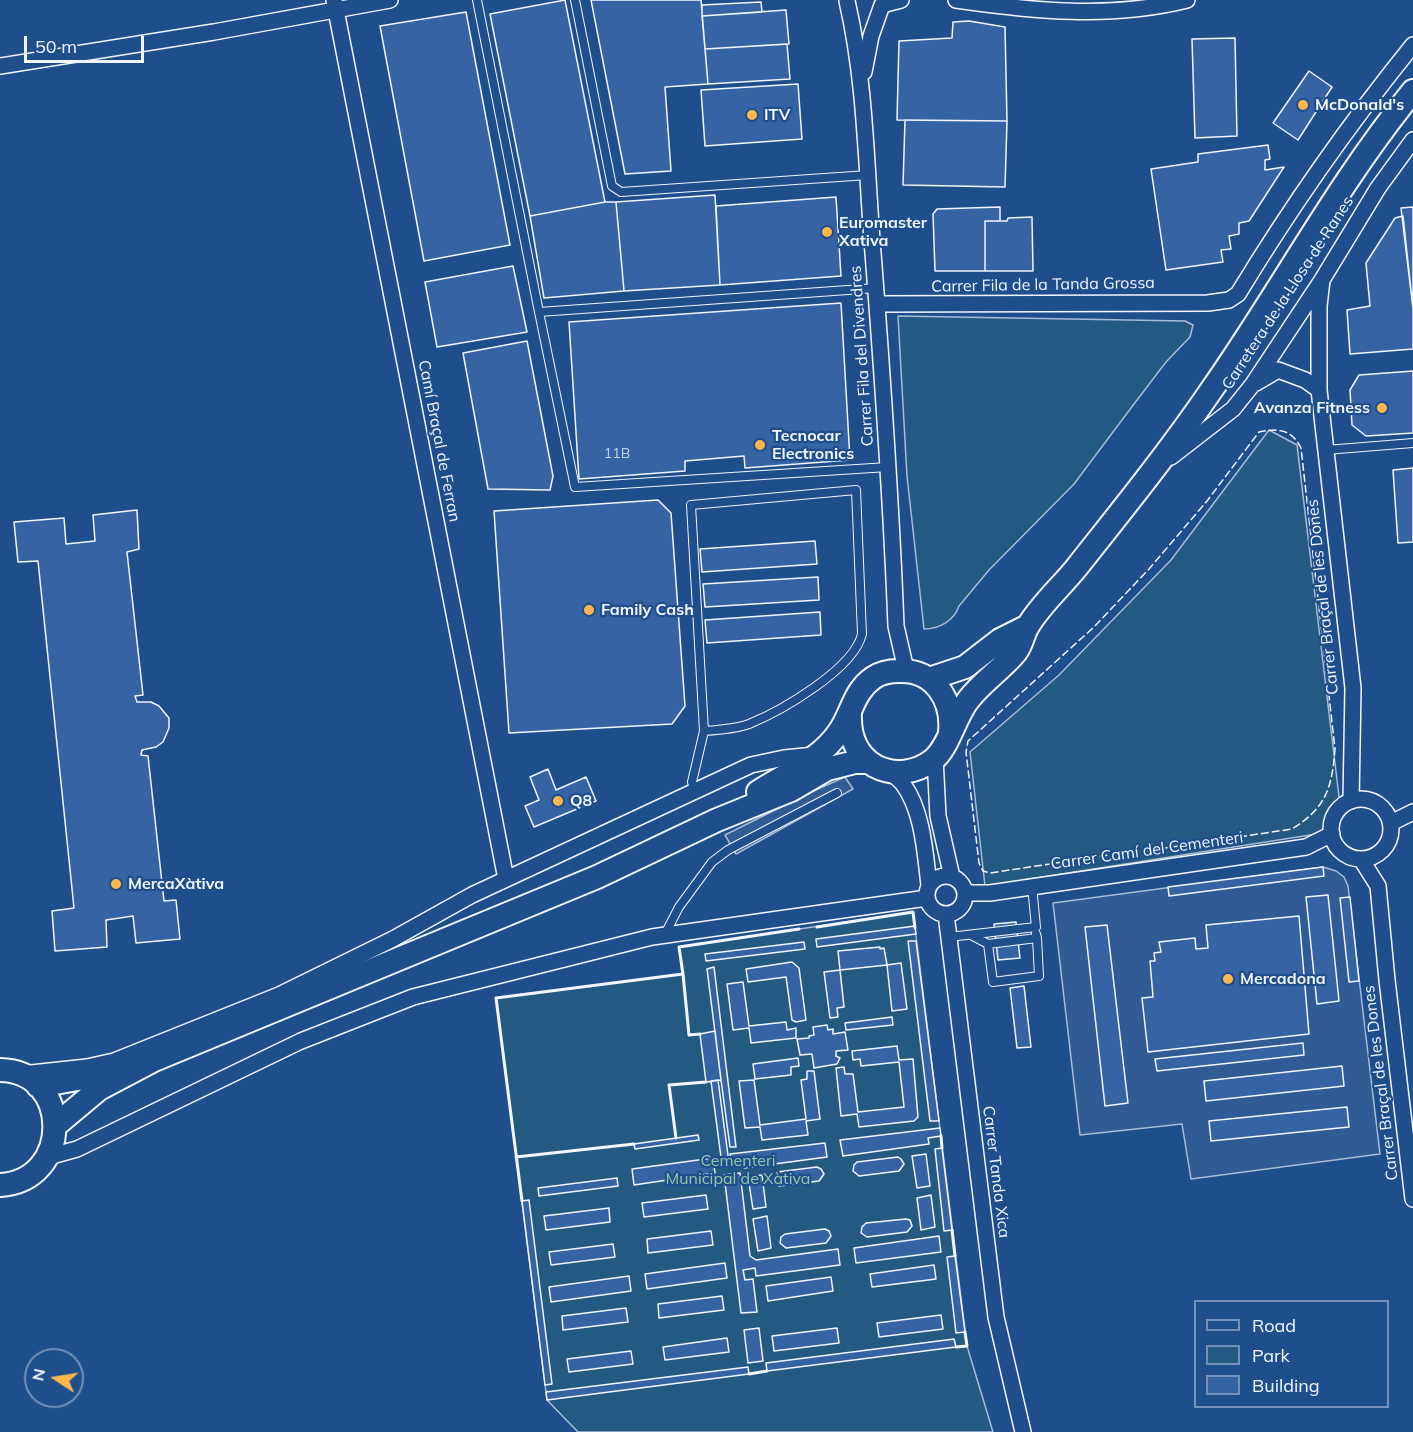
<!DOCTYPE html>
<html>
<head>
<meta charset="utf-8">
<style>
  body { margin:0 }
  #map { position:relative; width:1413px; height:1432px; overflow:hidden; background:#1f4e8c; font-family:Mulish,sans-serif }
  canvas { display:block }
  .legend { position:absolute; left:1194px; top:1300px; width:195px; height:108px; box-sizing:border-box; background:#1f4e8c; border:2px solid #7391ba; margin:0; padding:8px 10px; list-style:none; font-size:18px; color:#f2f6ff }
  .legend li { display:flex; align-items:center; gap:12px; height:30px }
  .legend b { width:30px; border:2px solid #7391ba }
  .north { position:absolute; left:24px; top:1348px; width:60px; height:60px; box-sizing:border-box; background:#1f4e8c; border:2px solid #7391ba; border-radius:50%; rotate:282deg; font-size:16px; font-weight:700; line-height:24px; text-align:center; color:#f2f6ff }
  .north::after { content:''; display:block; margin:auto; width:21px; height:27px; background:#ffb74d; clip-path:polygon(50% 0,100% 100%,50% 72%,0 100%) }
  .scale { position:absolute; left:24px; top:36px; width:120px; height:27px; box-sizing:border-box; border:3px solid #f2f6ff; border-top:0; padding-left:8px; font-size:18px; line-height:21px; white-space:nowrap; color:#f2f6ff; -webkit-text-stroke:4px #1f4e8c; paint-order:stroke }
</style>
</head>
<body>
<div id="map">
<canvas width="1413" height="1432"></canvas>
<ul class="legend">
<li><b style="height:8px;background:#1f4e8c"></b>Road</li>
<li><b style="height:16px;background:#245a82"></b>Park</li>
<li><b style="height:16px;background:#3563a3"></b>Building</li>
</ul>
<div class="north">N</div>
<div class="scale">50 m</div>
</div>
<script>
const g = document.querySelector('canvas').getContext('2d');
g.lineJoin = 'round';
function fillPath(path, color) { g.fillStyle = color; g.fill(path, 'evenodd'); }
function trace(path, color, width, dash) { g.strokeStyle = color; g.lineWidth = width; g.lineCap = dash ? 'butt' : 'round'; g.setLineDash(dash || []); g.stroke(path); }
function drawText(font, color, halo, rows, align = 'center') {
  g.font = font + ' Mulish,sans-serif'; g.lineWidth = 4.5; g.setLineDash([]); g.textBaseline = 'middle'; g.strokeStyle = halo; g.fillStyle = color; for (const [text, x, y, turn = 0] of rows) {
    g.save(); g.translate(x, y); g.rotate((+turn || 0) * Math.PI / 180); g.textAlign = isNaN(turn) ? turn : align; if (halo) g.strokeText(text, 0, 0); g.fillText(text, 0, 0); g.restore();
  }
}
const green = new Path2D(`
  M898,316L1185,321L1193,325L1190,337L1166,362L1134,404L1074,484L989,570L959,606C954,621 939,629 924,629L907,476Z
  M1269,430L1297,445L1340,805L1337,821L1323,833L985,886L970,752L1059,675L1171,560Z
  M913,912L967,1346L993,1432H578L547,1400L496,998L682,974L679,947Z`);
const parking = new Path2D(`
  M845,777L853,789L736,854L725,835L809,793Z
  M1323,867L1336,871L1344,877L1348,886L1380,1154L1191,1179L1182,1124L1080,1135L1053,903Z`);
const building = new Path2D(`
  M565,0L605,202L530,216L490,14Z
  M591,0H701L708,84L665,87L671,171L625,174Z
  M761,2L762,12L702,16V5Z
  M786,10L789,44L705,49L702,16Z
  M466,12L510,245L424,261L380,26Z
  M969,21L1005,27L1007,121L897,120L899,41L952,38L953,22Z
  M1235,38L1237,136L1195,138L1192,39Z
  M787,44L790,79L708,84L705,49Z
  M1309,71L1332,87L1298,140L1273,123Z
  M798,84L802,139L705,146L701,90Z
  M905,120L1007,121L1005,187L903,185Z
  M1268,145L1270,159L1265,160V170L1284,167L1249,221L1239,223V234L1229,236L1231,249L1221,250L1223,262L1166,270L1151,169L1198,162V154Z
  M715,195L720,285L624,291L616,202Z
  M836,197L841,276L720,285L716,206Z
  M605,202H616L624,291L544,298L530,216Z
  M1000,207V221H985V271H935L933,214L937,209Z
  M1413,207V309L1401,208Z
  M1403,216L1413,309V349L1350,354L1347,310L1370,306L1366,263L1395,218Z
  M1032,217L1033,271H985V221H1007L1008,218Z
  M513,266L527,332L437,347L425,282Z
  M841,303L850,460L745,468L744,456L685,461V471L579,479L569,322Z
  M527,341L553,476L550,490L488,489L463,353Z
  M1413,371V433L1366,436L1352,425L1350,390L1359,375Z
  M1413,468V542L1398,543L1393,470Z
  M658,500L671,513L685,706L672,724L509,733L494,511Z
  M137,510L139,549L127,552L143,695L135,696L137,702H151L159,706L169,718V728L163,742L156,747L142,750L141,755L148,756L164,901L176,900L180,939L136,943L133,916L106,920L107,947L55,951L52,911L74,908L38,561L18,562L14,522L64,518L66,544L95,541L93,515Z
  M815,541L817,564L702,572L700,549Z
  M818,577L819,600L705,607L703,584Z
  M820,612L821,635L707,643L705,620Z
  M548,769L556,790L586,777L596,801L534,827L525,806L539,800L530,777Z
  M1323,867L1324,876L1169,896L1168,887Z
  M1328,895L1339,1001L1317,1004L1306,897Z
  M1350,897L1359,981L1349,982L1340,898Z
  M1299,916L1309,1034L1148,1052L1142,998L1153,997L1150,961H1155L1154,953L1161,952L1159,942L1195,938L1196,949L1208,948L1206,925Z
  M1016,922L1020,958L998,960L994,924Z
  M1107,925L1128,1103L1105,1106L1085,927Z
  M915,926L916,934L817,947L816,939Z
  M908,941H916L939,1121H930Z
  M804,942L805,949L706,961L705,954Z
  M880,947V949L884,948L887,965L840,970L838,951Z
  M792,962L799,968L806,1020L796,1022L792,1020L786,977L748,982L746,969Z
  M901,963L907,1009L892,1011L887,965Z
  M714,967L736,1147H730L721,1080L707,969Z
  M840,970L844,1007L837,1008L838,1017L830,1018L824,972Z
  M743,982L749,1026L786,1022L787,1030L796,1028V1038L751,1043L749,1028L733,1030L727,984Z
  M1024,986L1031,1047L1017,1048L1010,988Z
  M892,1017L893,1025L846,1030L845,1023Z
  M827,1025L828,1030L833,1029V1034L845,1032L848,1050L836,1051V1056L840,1058L837,1064L814,1068L812,1054L800,1055L797,1039L809,1038V1036L814,1035L813,1027Z
  M715,1031L721,1080L706,1082L700,1034Z
  M1303,1043L1304,1055L1157,1071L1155,1059Z
  M897,1046L899,1060L913,1059L918,1117L914,1121L859,1127L857,1114L841,1116L836,1068L844,1067L845,1074H853L858,1112L904,1107L899,1062L861,1066L860,1059L853,1060L852,1051Z
  M798,1058L799,1066L791,1067V1075L755,1079L753,1064Z
  M1342,1066L1344,1086L1206,1101L1204,1081Z
  M807,1071H814L820,1119L806,1121L808,1135L762,1140L760,1127L745,1128L739,1081L754,1080L760,1125L806,1119L801,1080L807,1079Z
  M718,1080L729,1163L722,1165L711,1081Z
  M1347,1107L1349,1127L1211,1141L1209,1121Z
  M940,1128L941,1136L928,1138L929,1144L843,1156L840,1140Z
  M698,1135L699,1140L635,1149L634,1144Z
  M825,1143L827,1157L744,1168L743,1161L731,1163L730,1154Z
  M942,1148L952,1230L944,1231L935,1149Z
  M926,1154L930,1186L917,1188L912,1156Z
  M898,1157L901,1159L904,1164L899,1171L859,1176L853,1171L854,1165L857,1162Z
  M713,1158L715,1173L634,1185L632,1169Z
  M817,1167L821,1169L824,1174L819,1181L779,1186L773,1181L774,1175L777,1172Z
  M740,1173L750,1256L756,1260L838,1249L840,1265L756,1276L755,1268L743,1270L745,1280L753,1279L757,1312L741,1313L724,1175Z
  M762,1175L766,1207L753,1209L748,1177Z
  M617,1178L618,1186L539,1196L538,1188Z
  M706,1195L708,1209L644,1217L642,1203Z
  M931,1195L935,1227L921,1230L917,1198Z
  M529,1200L552,1384L545,1385L522,1201Z
  M609,1208L610,1222L546,1230L544,1216Z
  M767,1216L771,1248L758,1251L753,1219Z
  M906,1219L910,1220L912,1226L907,1232L867,1237L861,1233L862,1227L866,1223Z
  M825,1229L829,1231L831,1236L826,1243L786,1248L780,1243L781,1237L785,1234Z
  M711,1231L713,1245L648,1253L647,1239Z
  M939,1236L941,1252L856,1263L854,1248Z
  M613,1244L615,1257L551,1265L549,1252Z
  M955,1256L965,1332L956,1333L947,1257Z
  M725,1263L727,1278L647,1289L645,1274Z
  M934,1265L936,1279L872,1287L870,1274Z
  M629,1276L631,1291L551,1302L549,1287Z
  M831,1277L833,1291L768,1301L766,1286Z
  M722,1296L724,1310L659,1318L658,1304Z
  M626,1308L628,1322L563,1330L562,1316Z
  M941,1315L943,1329L879,1337L877,1323Z
  M759,1328L763,1361L748,1363L744,1330Z
  M837,1328L839,1343L774,1351L772,1336Z
  M727,1338L729,1352L665,1360L663,1347Z
  M954,1339L956,1347L767,1371L766,1363Z
  M631,1351L633,1364L569,1372L567,1359Z
  M748,1367L749,1374L547,1400L546,1392Z`);
const service = new Path2D(`
  M477,0L539,312L876,288
  M575,0L612,186L621,192L868,175
  M539,312L575,487L888,467
  M1326,450L1413,443
  M695,793L692,782L704,731L691,505L856,490L862,634C854,669 781,711 749,724C735,729 719,730 704,731
  M665,934L679,907L712,862L728,850L837,793
  M971,935L988,944L1037,938L1036,934
  M949,937L1036,927L1032,886
  M988,944L993,982L1039,976L1037,938`);
const minor = new Path2D(`
  M334,0L506,879
  M956,0C1033,11 1111,19 1187,0
  M847,1C865,79 866,160 872,240C882,368 891,497 896,626L906,670
  M0,66L214,32L390,0
  M864,72L871,36L882,5L901,0
  M1322,280L1319,306V390L1353,688L1351,801
  M877,304L1208,303L1229,300L1238,294C1291,207 1349,124 1413,45
  M1256,383L1278,370L1305,380L1319,390
  M1171,457L1233,409L1253,384L1322,280L1378,188L1413,140
  M935,758L938,816L952,877
  M889,771C893,775 899,779 903,784C923,811 925,853 929,885
  M1331 829a30 30 0 1 1 60 0a30 30 0 1 1-60 0Z
  M1391,823L1413,812
  M1361,859L1378,886L1387,980L1413,1199
  M927 895a19 19 0 1 1 38 0a19 19 0 1 1-38 0Z
  M965,893H990L1306,847L1332,834
  M946,914L996,1317L1023,1432
  M22,1074L87,1067L114,1061L279,995L393,939L472,895L751,765L784,758L815,755
  M48,1157L77,1149L301,1041L413,997L652,937L927,898`);
const primary = new Path2D(`
  M929,679L965,667L1000,640L1028,626
  M850,713C849,735 855,754 875,766C894,776 916,773 933,760C949,747 955,716 969,699C982,682 1002,669 1016,652C1022,644 1023,634 1028,626C1041,604 1061,587 1077,567C1122,510 1169,452 1210,392C1279,294 1337,184 1413,91
  M758,792C786,774 820,760 839,732C852,714 853,692 873,678C880,673 890,671 899,671C934,669 953,700 950,732
  M0,1070C72,1071 73,1181 0,1185
  M38,1086L89,1077L117,1070
  M56,1125L99,1089L154,1060L597,877L717,820L791,790L827,769L855,762H869`);
const fence = new Path2D(`
  M1129,852L990,873L983,871L979,863L966,752L968,741L1094,627L1149,569L1207,501L1259,432C1279,428 1291,429 1301,448L1335,749C1332,788 1326,808 1292,829L1145,851`);
const wall = new Path2D(`
  M817,927L913,912L915,928
  M683,974L679,947L799,929
  M941,1136L942,1148
  M676,1138L669,1085L706,1082
  M516,1157L634,1144
  M522,1201L496,998L683,974L689,1035L700,1034
  M952,1230L955,1256
  M956,1347L967,1346L965,1332
  M749,1374L767,1371`);
const markers = [
  [1303,105,6,"#ffb74d"],
  [752,115,6,"#ffb74d"],
  [827,232,6,"#ffb74d"],
  [1382,408,6,"#ffb74d"],
  [760,445,6,"#ffb74d"],
  [589,610,6,"#ffb74d"],
  [558,801,6,"#ffb74d"],
  [116,884,6,"#ffb74d"],
  [1228,979,6,"#ffb74d"]
];
const numberNames = [
  ["11B",617,454]
];
const poiNames = [
  ["McDonald's",1315,105],
  ["ITV",764,115],
  ["Euromaster",839,223],
  ["Xativa",839,241],
  ["Avanza Fitness",1370,408,"right"],
  ["Tecnocar",772,436],
  ["Electronics",772,454],
  ["Family Cash",601,610],
  ["Q8",570,801],
  ["MercaXàtiva",128,884],
  ["Mercadona",1240,979]
];
const streetNames = [
  ["Carrer Fila de la Tanda Grossa",1043,285,-1],
  ["Carretera de la Llosa de Ranes",1288,293,-57],
  ["Carrer Fila del Divendres",862,356,-94],
  ["Camí Braçal de Ferran",439,441,79],
  ["Carrer Braçal de les Dones",1323,597,-96],
  ["Carrer Camí del Cementeri",1147,851,-8],
  ["Carrer Braçal de les Dones",1381,1083,-97],
  ["Carrer Tanda Xica",996,1172,83]
];
const parkNames = [
  ["Cementeri",738,1161],
  ["Municipal de Xàtiva",738,1179]
];
fillPath(green, '#245a82');
trace(green, '#a8bbd7', 1.5);
fillPath(parking, '#305b95');
trace(parking, '#a8bbd7', 1.5);
fillPath(building, '#3563a3');
trace(building, '#f2f6ff', 1.5);
trace(service, '#f2f6ff', 10);
trace(minor, '#f2f6ff', 18);
trace(primary, '#f2f6ff', 26);
trace(service, '#1f4e8c', 8);
trace(minor, '#1f4e8c', 15);
trace(primary, '#1f4e8c', 22);
trace(fence, '#f2f6ff', 1.5, [8, 3]);
trace(wall, '#f2f6ff', 3);
for (const [x, y, r, color] of markers) { const dot = new Path2D(); dot.arc(x, y, r, 0, 2 * Math.PI); g.fillStyle = color; g.fill(dot); trace(dot, '#1f4e8c', 2); }
drawText('14px', '#c3d1e8', null, numberNames);
drawText('bold 16px', '#f2f6ff', '#1f4e8c', poiNames, 'left');
drawText('16px', '#f2f6ff', '#1f4e8c', streetNames);
drawText('16px', '#97c8a6', '#1f4e8c', parkNames);
</script>
</body>
</html>
